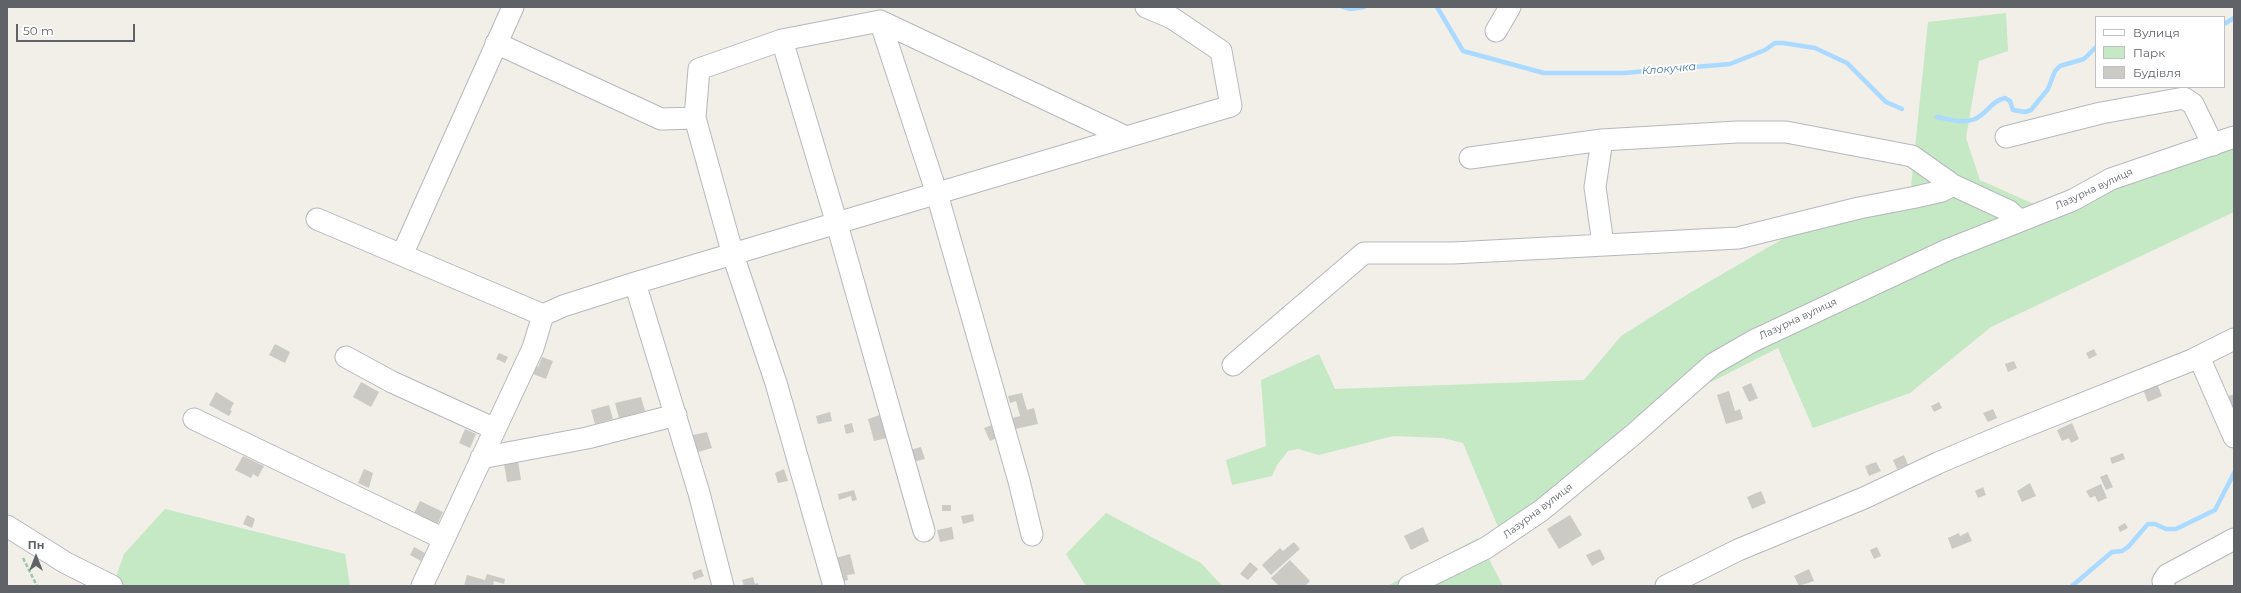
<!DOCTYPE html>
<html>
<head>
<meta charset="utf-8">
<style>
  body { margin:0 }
  #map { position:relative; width:2241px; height:593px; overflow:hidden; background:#f1efe8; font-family:Montserrat,sans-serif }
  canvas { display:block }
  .frame { position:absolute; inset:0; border:8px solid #5f6368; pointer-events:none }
  .legend { position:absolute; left:2095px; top:16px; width:130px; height:72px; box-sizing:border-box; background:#fff; border:1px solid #bfc1c3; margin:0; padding:5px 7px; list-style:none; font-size:12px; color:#5f6368 }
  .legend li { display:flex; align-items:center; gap:8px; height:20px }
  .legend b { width:20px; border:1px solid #bfc1c3 }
  .north { position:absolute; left:16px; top:537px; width:40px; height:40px; -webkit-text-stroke:3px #fff; paint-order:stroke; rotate:0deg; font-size:11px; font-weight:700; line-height:16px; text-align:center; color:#5f6368 }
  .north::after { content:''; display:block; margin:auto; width:14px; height:18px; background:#5f6368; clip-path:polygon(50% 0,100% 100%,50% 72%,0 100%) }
  .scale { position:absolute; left:16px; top:24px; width:119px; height:18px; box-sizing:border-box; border:2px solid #5f6368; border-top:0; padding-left:5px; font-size:12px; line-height:14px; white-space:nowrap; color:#5f6368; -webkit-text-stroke:3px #fff; paint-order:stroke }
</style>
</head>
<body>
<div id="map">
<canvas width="2241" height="593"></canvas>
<div class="frame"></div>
<ul class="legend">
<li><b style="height:5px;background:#fff"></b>Вулиця</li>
<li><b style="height:11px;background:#c5e8c5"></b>Парк</li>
<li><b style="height:11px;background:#cccac5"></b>Будівля</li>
</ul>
<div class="north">Пн</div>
<div class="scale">50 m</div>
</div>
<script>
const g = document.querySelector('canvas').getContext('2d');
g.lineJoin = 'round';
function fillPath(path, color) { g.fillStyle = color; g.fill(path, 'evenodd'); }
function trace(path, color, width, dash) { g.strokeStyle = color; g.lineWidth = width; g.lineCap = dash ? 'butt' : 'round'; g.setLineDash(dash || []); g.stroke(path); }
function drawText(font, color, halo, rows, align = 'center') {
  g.font = font + ' Montserrat,sans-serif'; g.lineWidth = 3.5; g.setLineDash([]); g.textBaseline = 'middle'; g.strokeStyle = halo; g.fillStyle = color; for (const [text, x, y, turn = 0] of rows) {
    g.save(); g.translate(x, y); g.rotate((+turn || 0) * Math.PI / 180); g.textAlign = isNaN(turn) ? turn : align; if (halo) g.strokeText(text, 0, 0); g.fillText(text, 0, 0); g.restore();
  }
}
const green = new Path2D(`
  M2006,13L2008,51L1979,61L1966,138L1980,180L2036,205L2234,130V212L1991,327L1910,393L1813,428L1778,348L1709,383L1523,537L1501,534L1463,443L1443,438L1393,436L1319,455L1298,449L1288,451L1277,465L1272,476L1232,485L1226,460L1266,446L1261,380L1319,354L1335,389L1584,380L1621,336L1688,294L1827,213L1910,196L1928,22Z
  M165,509L345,554L350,586H113L124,554Z
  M1106,513L1201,563L1222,586H1086L1066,554Z
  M1478,538L1503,586H1387Z`);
const stream = new Path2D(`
  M1343,7L1351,9L1364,7
  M1437,7L1463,51L1544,73H1624L1730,64L1765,50L1775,43H1783L1815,48L1847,63L1886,102L1902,109
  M2224,24L2234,18
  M1937,117C1948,119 1963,124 1975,119C1987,114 1991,101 2005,98L2010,101L2013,110L2025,112L2031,110L2048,89L2055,71L2060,66L2084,59L2096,47
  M2072,586L2112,552L2122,551L2128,547L2148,524H2155L2166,529H2176L2215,510L2234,473`);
const building = new Path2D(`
  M275,344L290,352L285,363L269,355Z
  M2094,349L2097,355L2089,359L2086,353Z
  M499,353L508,357L505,363L496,359Z
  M542,357L553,361L546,379L530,373L533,365L538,367Z
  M2014,361L2017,368L2008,372L2005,364Z
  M2156,381L2162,396L2148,402L2142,387Z
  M361,382L379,392L371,407L353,397Z
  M1751,383L1758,398L1749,402L1742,387Z
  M1729,391L1735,411L1740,409L1743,419L1726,424L1717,395Z
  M216,392L234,403L230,410L232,411L229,416L209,405Z
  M1022,393L1027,410L1034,408L1038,424L1015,429L1012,418L1020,416L1016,401L1010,403L1008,396Z
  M2234,394V409L2227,412L2222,399Z
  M641,397L645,411L619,418L615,403Z
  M1939,402L1942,408L1934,412L1931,406Z
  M609,405L613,419L595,424L591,410Z
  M1993,409L1997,418L1988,422L1983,413Z
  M830,412L832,421L818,424L816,416Z
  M880,415L887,438L874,441L868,419Z
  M852,423L854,432L846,434L844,425Z
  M2072,423L2079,439L2071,443L2069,438L2062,441L2057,430Z
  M992,425L997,438L990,441L984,428Z
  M465,429L476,434L470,448L459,443Z
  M707,432L712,448L698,452L693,435Z
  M921,447L925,459L913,462L910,450Z
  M2123,453L2125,459L2112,464L2110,458Z
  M1904,455L1908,465L1897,469L1893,460Z
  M243,456L264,466L258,477L253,474L251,478L235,470Z
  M518,461L521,480L507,482L504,463Z
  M1876,462L1881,471L1869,476L1865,466Z
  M364,469L373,473L369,488L358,483Z
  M784,469L788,481L778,483L775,473Z
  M2107,474L2113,487L2106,490L2100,477Z
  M2030,483L2036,496L2022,502L2017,491Z
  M2101,484L2107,498L2098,502L2095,496L2090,498L2086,491Z
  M1983,487L1986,495L1978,498L1975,491Z
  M854,490L857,500L852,501L851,496L839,500L838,494Z
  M1761,491L1766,503L1752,509L1747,497Z
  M420,501L443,512L437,525L414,513Z
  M942,505H951V511H942Z
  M973,514L974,521L963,524L961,516Z
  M247,515L255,519L252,528L243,524Z
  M1570,515L1582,535L1559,549L1547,529Z
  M2125,523L2128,528L2120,532L2118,527Z
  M952,527L954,539L940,542L937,530Z
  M1423,527L1429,541L1411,550L1404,536Z
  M1968,532L1972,541L1952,549L1948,538L1959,533L1960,536Z
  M1294,542L1300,549L1271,575L1262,565L1280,548L1283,551Z
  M414,547L425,553L421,561L410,555Z
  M1877,547L1881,556L1874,559L1870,550Z
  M1600,549L1605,559L1592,566L1586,555Z
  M850,554L855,574L847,575L848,580L841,582L836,558Z
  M1290,560L1310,581L1305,586H1279L1271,578Z
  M1250,562L1258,569L1248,580L1240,574Z
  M701,569L704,576L694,580L692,573Z
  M1809,569L1814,581L1799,586L1794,576Z
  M487,574L505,579L504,584L494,581L493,586H464L467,575L485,580Z
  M753,577L755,584L758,583L759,586H744L742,580Z`);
const path = new Path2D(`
  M23,558L37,586`);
const minor = new Path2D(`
  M880,21L937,194L1019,481L1032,535
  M1496,31L1510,7
  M782,40L837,224L924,531
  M496,43L661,119L695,118
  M2006,137L2101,113L2184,98L2193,104L2213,145
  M1602,140L1595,187L1603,244
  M1470,158L1602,140L1737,132H1786L1912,156L1953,185L2009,211L2020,221
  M317,219L543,315
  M402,255L513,7
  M635,283L699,493L723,586
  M346,357L392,382L495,429
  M2199,357L2234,437
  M1233,365L1364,253H1453L1738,238L1859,208L1916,197L1942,191L1953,185
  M194,419L444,539
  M481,458L587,438L676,415
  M7,526L66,563L112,586
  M422,586L533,348L543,315L563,306L635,283L1231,106L1221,51L1172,18L1146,7
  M834,586L776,383L733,255L695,118L699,69L782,40L880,21L1126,137
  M1409,586L1486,548L1542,510L1634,434L1713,364L1753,341L1947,250L2073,200L2111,179L2234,137
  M1666,586L1738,550L1864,498L1938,463L2004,435L2192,360L2234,339
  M2164,586L2163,581L2167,575L2234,539`);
const streetNames = [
  ["Лазурна вулиця",2094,189,-25],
  ["Лазурна вулиця",1798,319,-25],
  ["Лазурна вулиця",1538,511,-37]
];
const waterNames = [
  ["Клокучка",1669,69,-5]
];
fillPath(green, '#c5e8c5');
trace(stream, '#aadaff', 4.5);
fillPath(building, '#cccac5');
trace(minor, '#b5b8bc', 23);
trace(path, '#9cc7a9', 2.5, [4, 2]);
trace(minor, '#fff', 21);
drawText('10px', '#5f6368', '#fff', streetNames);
drawText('italic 11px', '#4174aa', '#fff', waterNames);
</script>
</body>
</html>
